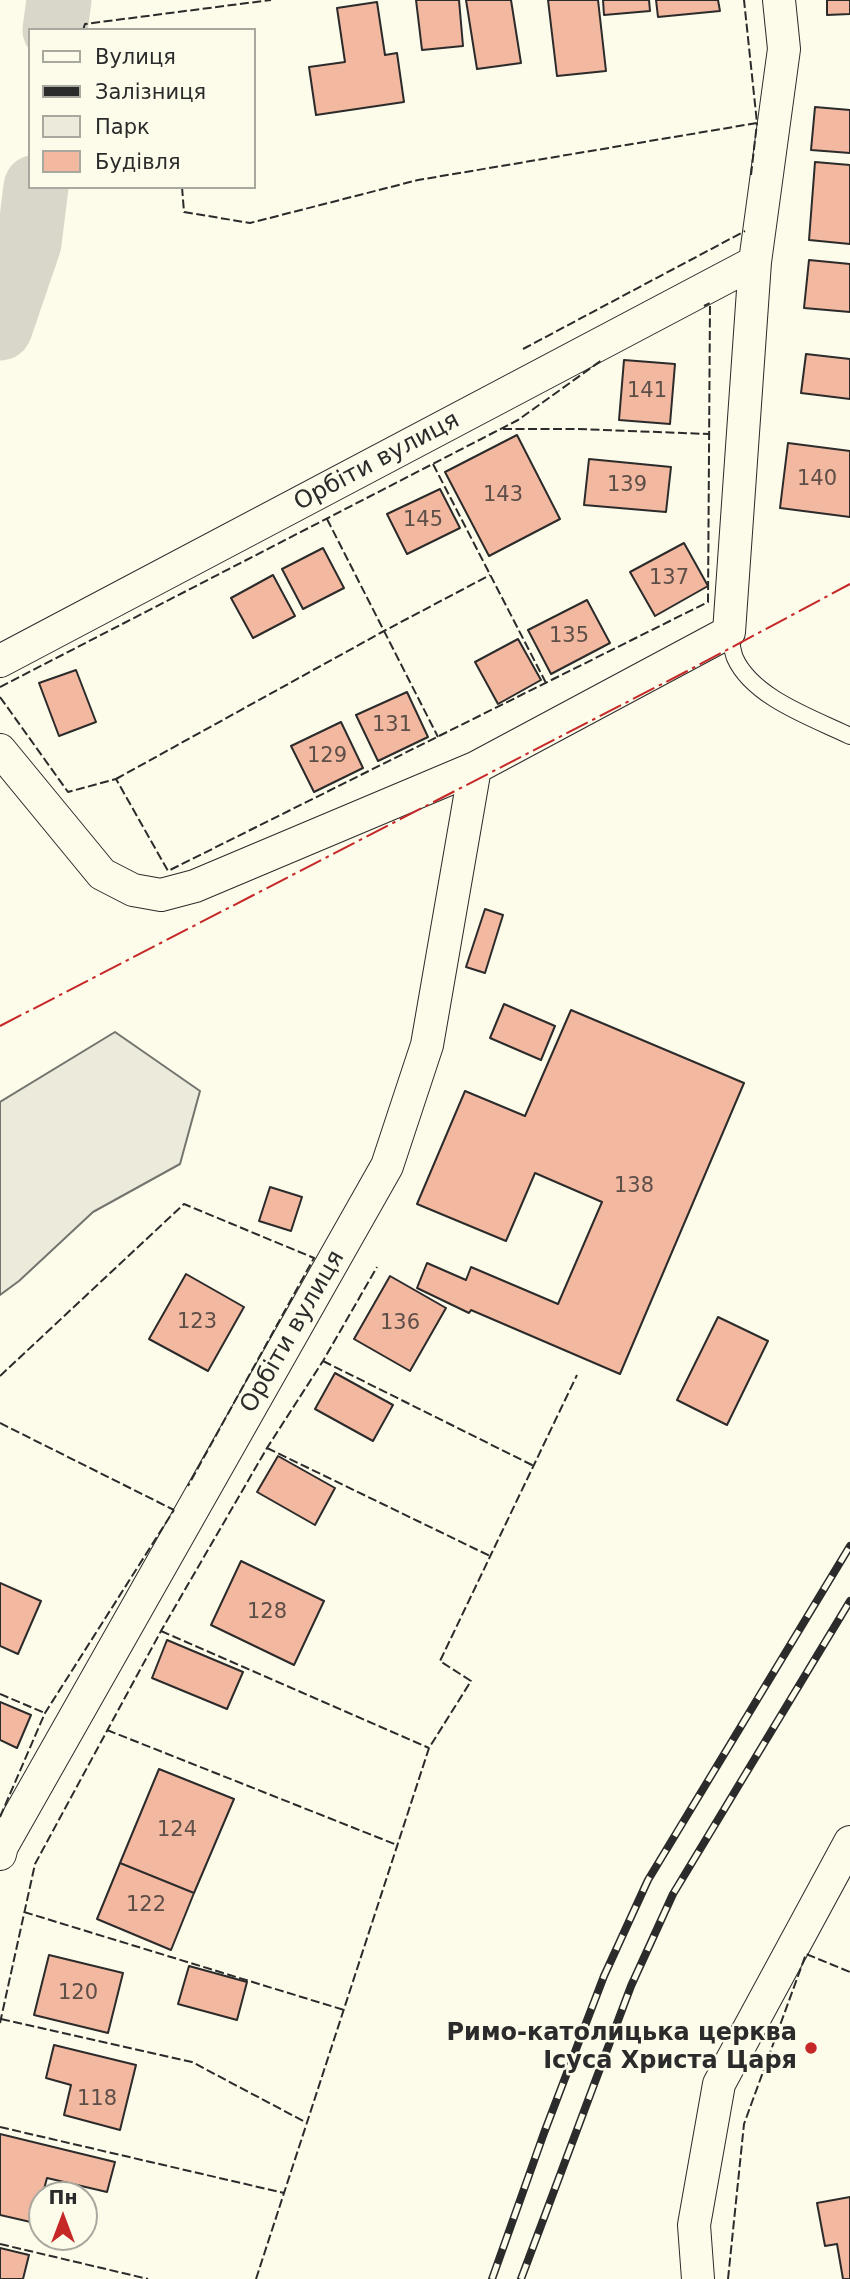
<!DOCTYPE html>
<html>
<head>
<meta charset="utf-8">
<style>
  body { margin:0 }
  #map { position:relative; width:850px; height:2279px; overflow:hidden; background:#fdfbea; font-family:"DejaVu Sans",sans-serif }
  canvas { display:block }
  .legend { position:absolute; left:28px; top:28px; width:228px; height:161px; box-sizing:border-box; background:#fdfbea; border:2px solid #a9a89e; margin:0; padding:9px 12px; list-style:none; font-size:21px; color:#2b2b2b }
  .legend li { display:flex; align-items:center; gap:14px; height:35px }
  .legend b { width:35px; border:2px solid #a9a89e }
  .north { position:absolute; left:28px; top:2181px; width:70px; height:70px; box-sizing:border-box; background:#fdfbea; border:2px solid #a9a89e; border-radius:50%; rotate:0deg; font-size:19px; font-weight:700; line-height:28px; text-align:center; color:#2b2b2b }
  .north::after { content:''; display:block; margin:auto; width:24px; height:32px; background:#c62828; clip-path:polygon(50% 0,100% 100%,50% 72%,0 100%) }
</style>
</head>
<body>
<div id="map">
<canvas width="850" height="2279"></canvas>
<ul class="legend">
<li><b style="height:9px;background:#fdfbea"></b>Вулиця</li>
<li><b style="height:9px;background:#2b2b2b"></b>Залізниця</li>
<li><b style="height:19px;background:#ecebdb"></b>Парк</li>
<li><b style="height:19px;background:#f2b8a0"></b>Будівля</li>
</ul>
<div class="north">Пн</div>
</div>
<script>
const g = document.querySelector('canvas').getContext('2d');
g.lineJoin = 'round';
function fillPath(path, color) { g.fillStyle = color; g.fill(path, 'evenodd'); }
function trace(path, color, width, dash) { g.strokeStyle = color; g.lineWidth = width; g.lineCap = dash ? 'butt' : 'round'; g.setLineDash(dash || []); g.stroke(path); }
function drawText(font, color, halo, rows, align = 'center') {
  g.font = font + ' "DejaVu Sans",sans-serif'; g.lineWidth = 5; g.setLineDash([]); g.textBaseline = 'middle'; g.strokeStyle = halo; g.fillStyle = color; for (const [text, x, y, turn = 0] of rows) {
    g.save(); g.translate(x, y); g.rotate((+turn || 0) * Math.PI / 180); g.textAlign = isNaN(turn) ? turn : align; if (halo) g.strokeText(text, 0, 0); g.fillText(text, 0, 0); g.restore();
  }
}
const green = new Path2D(`
  M115,1032L200,1091L180,1164L93,1212L19,1281L0,1295V1102Z`);
const river = new Path2D(`
  M55,30L59,0
  M0,328L29,243L36,187`);
const building = new Path2D(`
  M416,0H459L463,46L422,50Z
  M466,0H511L521,63L477,69Z
  M548,0H598L606,71L557,76Z
  M603,0H649L650,11L604,15Z
  M656,0H718L720,11L658,17Z
  M827,0H850V14L827,15Z
  M377,2L385,55L397,53L404,102L316,115L309,67L345,62L337,8Z
  M815,107L850,110V153L811,150Z
  M815,162L850,165V244L809,240Z
  M809,260L850,264V312L804,308Z
  M806,354L850,359V399L801,393Z
  M624,360L675,364L670,424L619,420Z
  M517,435L560,519L489,556L445,472Z
  M788,443L850,451V517L780,508Z
  M589,459L671,467L666,512L584,505Z
  M440,489L460,528L407,554L387,514Z
  M684,543L708,586L655,616L630,572Z
  M323,548L344,588L303,609L282,569Z
  M273,575L295,616L253,638L231,598Z
  M587,600L610,643L551,674L528,630Z
  M518,639L541,680L498,704L475,662Z
  M76,670L96,722L59,736L39,683Z
  M407,692L428,737L378,761L356,715Z
  M341,722L363,768L314,792L291,746Z
  M485,909L503,915L485,973L466,967Z
  M504,1004L555,1026L541,1060L490,1038Z
  M571,1010L744,1083L620,1374L471,1310L469,1313L417,1288L427,1263L466,1280L471,1267L558,1304L602,1202L535,1173L506,1241L417,1204L465,1091L525,1116Z
  M270,1187L302,1197L291,1231L259,1221Z
  M186,1274L244,1307L208,1371L149,1339Z
  M390,1276L446,1308L410,1371L354,1339Z
  M718,1317L768,1341L727,1425L677,1400Z
  M335,1373L393,1405L373,1441L315,1409Z
  M278,1456L335,1488L315,1525L257,1492Z
  M241,1561L324,1601L294,1665L211,1625Z
  M0,1583L41,1601L18,1654L0,1646Z
  M167,1640L243,1672L227,1709L152,1678Z
  M0,1702L31,1715L17,1748L0,1740Z
  M159,1769L234,1799L194,1893L120,1863Z
  M120,1863L194,1893L171,1950L97,1919Z
  M49,1955L123,1973L108,2033L34,2015Z
  M189,1966L247,1982L237,2020L178,2004Z
  M54,2045L136,2065L120,2130L64,2115L71,2085L46,2078Z
  M0,2134L115,2162L107,2192L47,2178L35,2223L0,2215Z
  M850,2197V2279H843L837,2244L825,2246L817,2203Z
  M0,2248L29,2255L23,2279H0Z`);
const lane = new Path2D(`
  M729,632C731,640 732,650 735,658C753,698 813,718 850,736`);
const street = new Path2D(`
  M0,661L755,262
  M0,750L102,874L133,890L161,895L195,886L475,768
  M0,1854L2,1846L387,1166L427,1045L475,768L729,632L755,262L784,49L779,0
  M698,2279L694,2225L719,2084L850,1842`);
const rail = new Path2D(`
  M492,2279L544,2133L604,1976L648,1880L850,1546
  M521,2279L631,1986L673,1894L850,1601`);
const fence = new Path2D(`
  M83,30L85,24L271,0
  M751,175L757,123
  M182,187L184,212L250,223L418,180L757,123L744,0
  M523,349L745,231
  M503,429H578L709,434
  M433,464L546,683
  M327,519L438,737
  M0,687L518,420L602,360
  M0,697L68,792L116,779L168,871L708,602L710,303L704,306
  M116,779L384,631L490,575
  M323,1361L534,1466
  M0,1376L184,1204L314,1258L188,1486
  M0,1423L174,1510
  M267,1448L490,1556
  M161,1631L429,1748
  M0,1694L45,1713
  M107,1730L397,1845
  M0,1817L45,1713L174,1510
  M24,1912L344,2010
  M1,2019L192,2062L307,2123
  M0,2023L35,1864L161,1631L267,1448L323,1361L377,1267
  M0,2127L284,2193
  M0,2244L148,2279
  M256,2279L429,1748L471,1681L440,1661L577,1375
  M728,2279L744,2124L806,1954L850,1972`);
const power = new Path2D(`
  M0,1026L693,668L850,584`);
const markers = [
  [811,2048,7,"#c62828"]
];
const numberNames = [
  ["141",647,392],
  ["140",817,480],
  ["139",627,486],
  ["143",503,496],
  ["145",423,521],
  ["137",669,579],
  ["135",569,637],
  ["131",392,726],
  ["129",327,757],
  ["138",634,1187],
  ["123",197,1323],
  ["136",400,1324],
  ["128",267,1613],
  ["124",177,1831],
  ["122",146,1906],
  ["120",78,1994],
  ["118",97,2100]
];
const streetNames = [
  ["Орбіти вулиця",377,462,-28],
  ["Орбіти вулиця",293,1332,-60]
];
const poiNames = [
  ["Римо-католицька церква",797,2034],
  ["Ісуса Христа Царя",797,2062]
];
fillPath(green, '#ecebdb');
trace(green, '#74746e', 2);
trace(river, '#d8d7c9', 65);
fillPath(building, '#f2b8a0');
trace(building, '#2b2b2b', 2);
trace(lane, '#2b2b2b', 18);
trace(street, '#2b2b2b', 34);
trace(lane, '#fdfbea', 16);
trace(street, '#fdfbea', 32);
trace(rail, '#2b2b2b', 8);
trace(rail, '#fdfbea', 5, [16]);
trace(fence, '#2b2b2b', 2, [9, 3.5]);
trace(power, '#c62828', 2, [24, 5, 3.5, 5]);
for (const [x, y, r, color] of markers) { const dot = new Path2D(); dot.arc(x, y, r, 0, 2 * Math.PI); g.fillStyle = color; g.fill(dot); trace(dot, '#fdfbea', 2.5); }
drawText('21px', '#5d4e48', null, numberNames);
drawText('24px', '#2b2b2b', '#fdfbea', streetNames);
drawText('bold 24px', '#2b2b2b', '#fdfbea', poiNames, 'right');
</script>
</body>
</html>
